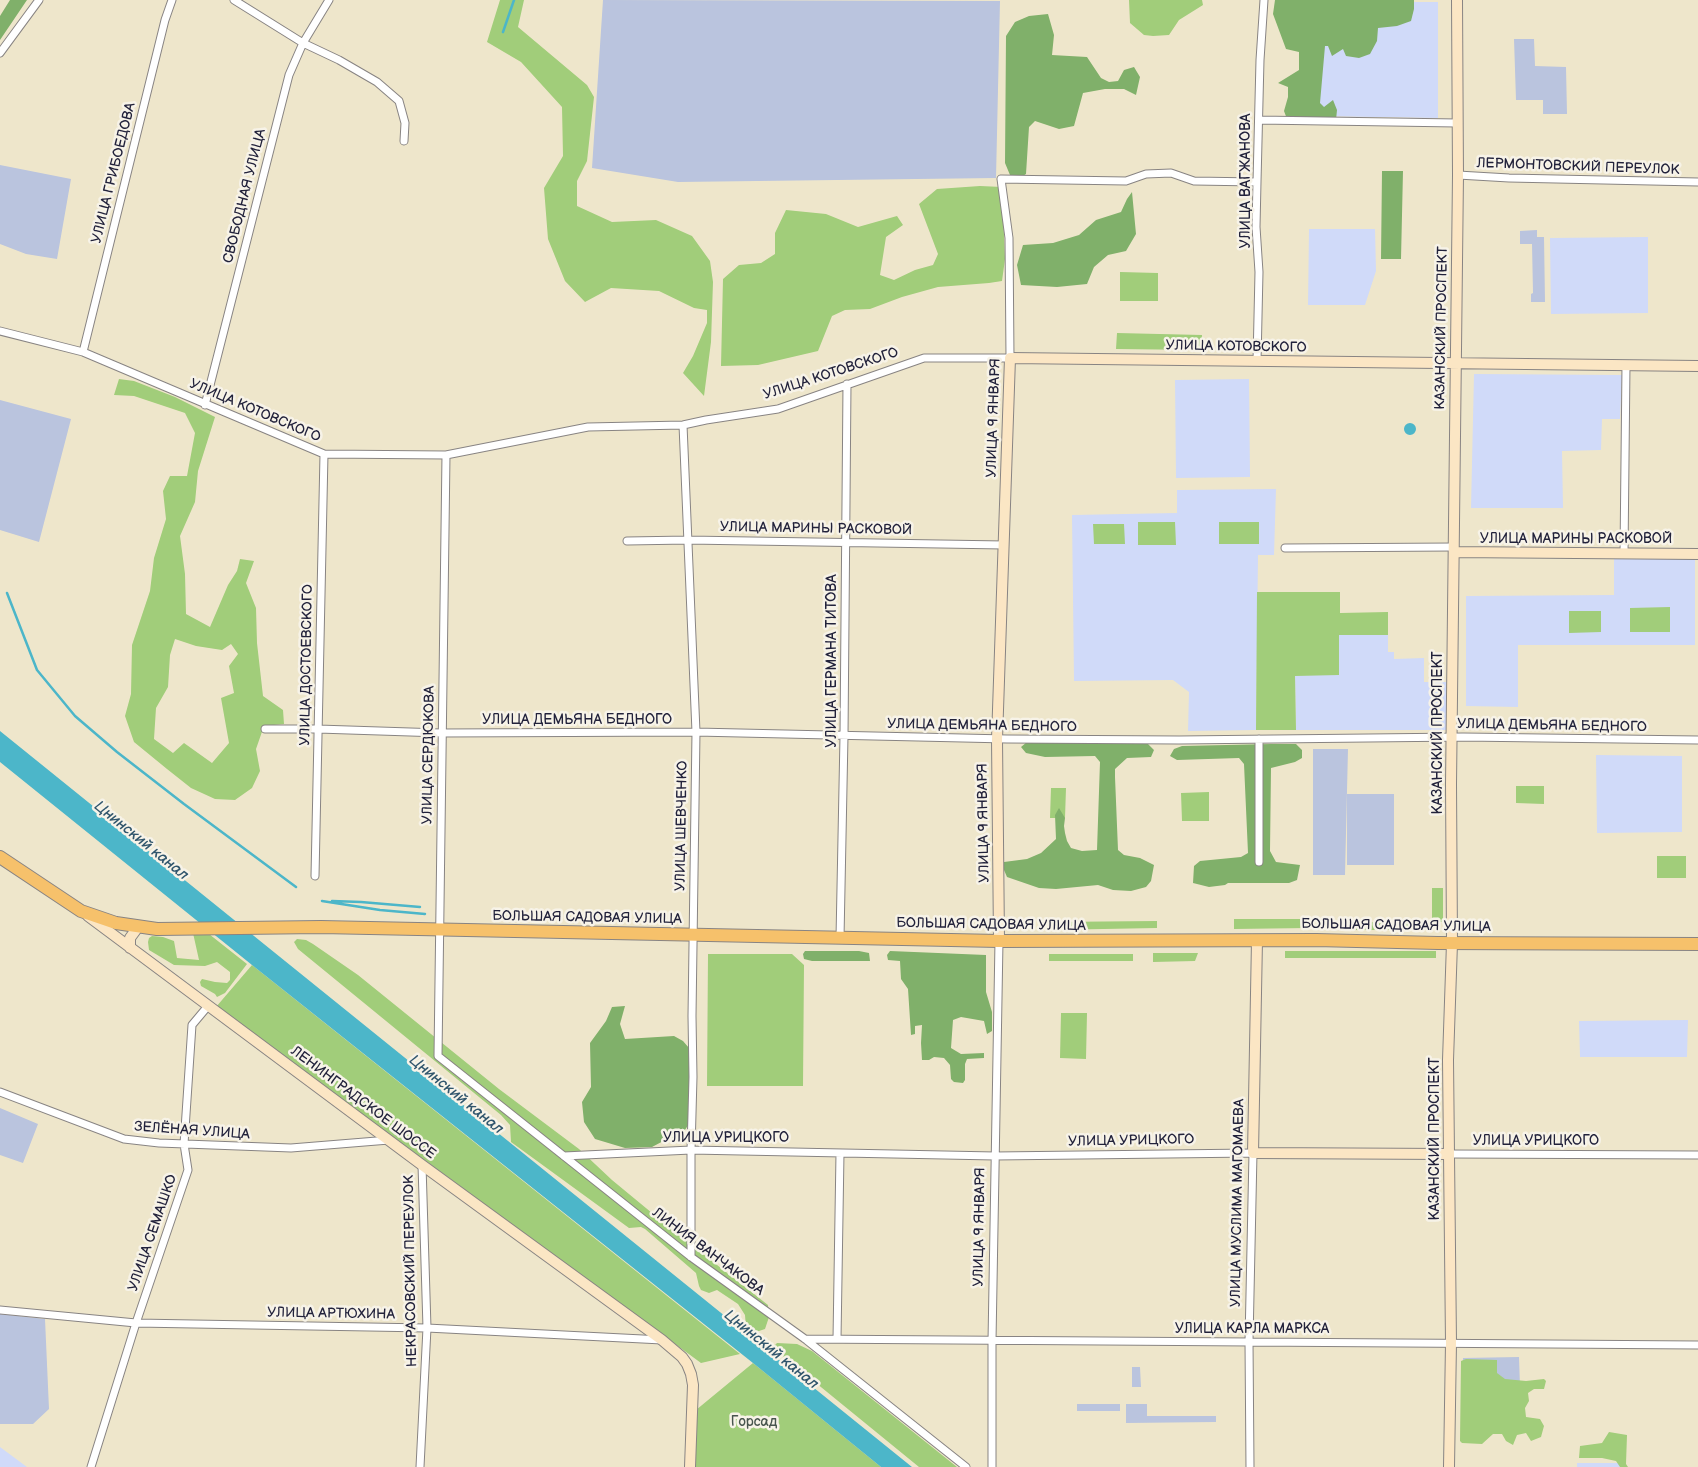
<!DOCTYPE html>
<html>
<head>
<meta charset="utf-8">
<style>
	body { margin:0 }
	canvas { display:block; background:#eee6cb }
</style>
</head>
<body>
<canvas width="1698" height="1467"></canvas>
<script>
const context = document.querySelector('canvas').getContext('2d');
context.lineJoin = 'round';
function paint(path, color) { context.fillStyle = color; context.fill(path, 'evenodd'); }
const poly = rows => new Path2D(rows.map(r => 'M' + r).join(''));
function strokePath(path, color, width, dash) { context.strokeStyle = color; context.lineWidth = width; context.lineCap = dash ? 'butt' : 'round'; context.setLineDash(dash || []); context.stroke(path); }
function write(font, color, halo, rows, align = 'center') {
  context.font = font + ' "Balsamiq Sans",sans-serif'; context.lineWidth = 5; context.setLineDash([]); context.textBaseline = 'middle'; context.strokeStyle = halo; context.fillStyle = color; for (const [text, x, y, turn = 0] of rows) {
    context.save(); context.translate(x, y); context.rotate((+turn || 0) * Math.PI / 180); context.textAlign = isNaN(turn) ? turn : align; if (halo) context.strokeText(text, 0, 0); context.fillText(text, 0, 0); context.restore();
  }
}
const built = poly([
	[1313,2,1438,2,1438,118,1311,116],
	[1309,229,1375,229,1376,271,1365,305,1308,305],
	[1648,237,1648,313,1551,314,1550,238],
	[1474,374,1622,375,1620,419,1602,419,1601,450,1562,451,1563,508,1471,508],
	[1249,379,1250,477,1176,478,1175,380],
	[1276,489,1274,555,1258,555,1256,730,1188,731,1189,692,1173,680,1074,681,1072,515,1177,513,1177,490],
	[1614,556,1695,556,1695,645,1518,645,1518,707,1466,706,1466,596,1614,595],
	[1339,635,1388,635,1388,652,1394,652,1394,659,1424,658,1424,682,1446,682,1446,730,1296,730,1295,675,1339,675],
	[1596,755,1682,756,1682,832,1597,833],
	[1688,1020,1687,1057,1580,1057,1579,1021],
	[0,1447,27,1467,0,1467],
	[1577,1463,1622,1463,1622,1467,1577,1467]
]);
const industrial = poly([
	[603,0,1000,1,996,178,678,182,592,168],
	[1514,39,1534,39,1535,66,1566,67,1567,114,1543,114,1543,100,1516,100],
	[0,165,71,179,57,259,26,254,0,244],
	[1537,230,1537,237,1544,237,1545,302,1531,302,1531,294,1533,293,1532,244,1520,244,1520,231],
	[0,400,71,419,39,542,0,530],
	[1313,749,1348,749,1345,875,1313,875],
	[1347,794,1394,794,1394,865,1347,865],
	[0,1108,38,1124,23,1163,0,1155],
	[0,1314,45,1319,49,1409,33,1424,0,1424],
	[1519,1357,1520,1387,1462,1434,1463,1358],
	[1132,1367,1140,1367,1141,1387,1132,1387],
	[1077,1404,1120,1404,1120,1411,1077,1411],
	[1126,1404,1147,1404,1147,1416,1216,1416,1216,1422,1126,1423]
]);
const green = poly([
	[500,0,524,0,518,27,587,85,594,97,587,161,577,181,577,206,612,222,656,220,692,236,710,261,713,282,711,342,704,396,683,373,693,356,707,323,707,310,694,308,659,291,611,288,585,302,565,281,548,239,544,188,563,156,562,107,521,62,487,42],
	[1129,0,1202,0,1203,5,1179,20,1169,35,1153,36,1144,35,1130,23],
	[980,186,1002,187,1005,259,1002,281,989,283,938,287,902,297,870,309,845,310,832,316,818,351,758,365,721,366,723,279,739,265,761,263,775,254,775,233,786,210,826,214,858,227,897,216,903,225,886,237,880,275,894,280,915,270,933,265,938,254,919,204,937,189],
	[1120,272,1158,273,1158,301,1120,301],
	[1117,333,1202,335,1201,350,1116,349],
	[119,379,134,381,175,397,215,417,198,471,195,502,180,536,185,574,186,614,210,627,228,585,237,571,240,559,254,561,246,583,256,608,257,643,263,696,283,710,284,724,264,726,256,749,260,771,252,788,235,800,215,799,191,788,167,769,134,742,125,716,131,694,132,645,150,591,154,558,166,519,163,491,170,476,187,476,195,433,185,413,134,396,114,395],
	[175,639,196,646,222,650,231,644,238,654,229,666,234,693,221,698,229,743,212,763,184,743,173,753,154,739,156,708,168,687,170,655],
	[1138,522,1175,522,1176,545,1138,545],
	[1219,522,1259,522,1259,544,1219,544],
	[1093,524,1124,524,1125,544,1094,544],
	[1257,592,1340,592,1340,613,1388,612,1388,635,1339,635,1339,675,1295,676,1296,730,1256,730],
	[1670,607,1670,632,1630,632,1630,608],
	[1569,611,1601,611,1601,632,1569,633],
	[1516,786,1544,786,1544,804,1516,803],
	[1051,788,1066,788,1065,818,1050,818],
	[1209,792,1209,821,1182,821,1181,793],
	[1657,856,1686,856,1686,878,1657,878],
	[1432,888,1443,888,1443,922,1432,922],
	[1309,919,1309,928,1234,929,1234,919],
	[1157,921,1157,928,1050,930,1050,922],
	[1348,922,1423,923,1423,930,1348,930],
	[193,933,209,934,247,964,225,993,217,997,215,994,201,986,200,982,202,979,215,982,227,983,230,980,230,972,217,962,205,966,174,965,149,950,148,942,149,938,152,936,163,937,174,941,177,958,199,960],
	[297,939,306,940,313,944,358,975,499,1089,579,1149,612,1180,675,1232,768,1305,769,1317,765,1329,756,1332,748,1332,746,1328,745,1315,738,1304,717,1290,709,1293,701,1290,699,1286,696,1273,645,1229,641,1227,629,1228,511,1142,510,1125,501,1115,298,949,294,942],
	[1285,951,1436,951,1436,958,1285,958],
	[1153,953,1198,953,1195,961,1153,962],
	[708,954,792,954,804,965,803,1086,707,1086],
	[1049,954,1133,954,1133,961,1049,961],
	[252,965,740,1354,701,1363,216,1007],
	[1061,1013,1087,1013,1086,1059,1060,1058],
	[777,1343,797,1344,812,1351,957,1467,919,1467,778,1352,774,1346],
	[1466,1359,1497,1360,1497,1373,1505,1379,1526,1381,1544,1379,1546,1381,1544,1389,1534,1389,1528,1393,1529,1401,1525,1408,1526,1417,1540,1419,1544,1426,1541,1437,1531,1441,1526,1433,1517,1435,1513,1445,1506,1441,1502,1434,1493,1434,1482,1444,1462,1443,1460,1441,1461,1361],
	[753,1363,881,1467,693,1467,696,1410],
	[1609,1432,1627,1435,1626,1464,1628,1467,1620,1467,1616,1461,1602,1458,1579,1458,1580,1446,1602,1443]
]);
const forest = poly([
	[10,0,27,0,0,40,0,16],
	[1275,0,1414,0,1414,9,1411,21,1397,26,1378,28,1377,41,1370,54,1359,58,1346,56,1343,49,1332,56,1328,46,1325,46,1320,103,1324,107,1333,100,1337,110,1336,120,1287,119,1284,111,1288,97,1288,87,1278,83,1299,70,1299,52,1286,49,1273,14],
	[1048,14,1054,35,1052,55,1087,57,1101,78,1109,82,1118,81,1124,70,1134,67,1140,77,1136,95,1124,89,1105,89,1083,93,1074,126,1059,129,1035,121,1029,127,1026,174,1020,178,1010,175,1005,163,1006,36,1015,22,1029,16],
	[1382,171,1403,171,1401,259,1381,259],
	[1132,192,1136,234,1126,251,1108,255,1094,267,1087,284,1057,287,1021,285,1017,265,1023,245,1053,243,1079,235,1096,220,1121,212,1127,199],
	[1027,742,1148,744,1154,750,1151,757,1127,758,1115,769,1115,777,1118,850,1124,855,1140,858,1154,865,1151,881,1146,887,1131,891,1113,890,1098,885,1056,889,1039,888,1007,877,1004,870,1004,862,1027,859,1041,853,1056,839,1055,815,1059,808,1065,818,1064,826,1065,833,1067,841,1071,848,1082,851,1097,850,1100,762,1095,756,1045,757,1026,753,1021,747],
	[1271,744,1296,744,1302,750,1302,758,1295,762,1271,768,1270,851,1276,862,1300,865,1297,880,1289,883,1228,883,1225,885,1209,887,1193,883,1194,866,1200,861,1241,857,1248,853,1244,764,1239,758,1177,760,1170,756,1174,749,1182,746],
	[805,951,859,951,869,953,870,961,812,961,804,959,803,954],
	[890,951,986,955,986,992,992,1012,992,1031,987,1034,984,1021,961,1017,953,1020,951,1048,961,1054,984,1053,984,1058,967,1059,965,1064,965,1080,963,1083,954,1082,951,1079,950,1065,944,1058,934,1057,929,1060,922,1060,921,1043,922,1025,915,1026,915,1034,911,1035,908,989,901,979,900,961,888,960,887,955],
	[625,1006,620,1024,625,1039,674,1036,683,1041,689,1048,689,1124,680,1137,669,1138,652,1147,625,1148,595,1139,584,1122,582,1102,591,1087,590,1043,606,1021,612,1007]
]);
const water = poly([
	'1404 429a6 6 0 1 1 12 0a6 6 0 1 1-12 0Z',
	[0,731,912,1467,881,1467,753,1363,252,965,0,762]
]);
const stream = poly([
	[503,32,514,0],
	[7,593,37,670,75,716,117,752,184,804,296,887],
	[322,901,380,910,425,914],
	[332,901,361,902,420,907]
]);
const street = poly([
	[234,0,303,43,339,60,377,82,399,101,405,123,404,141],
	[0,53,39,0],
	[1259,120,1457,123],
	[1458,175,1509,178,1698,182],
	[0,331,83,352,324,454,446,455,588,427,683,425,706,420,778,409,924,358,1010,358,1009,238,1001,179,1126,181,1146,174,1171,173,1194,181,1257,182],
	[83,352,165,20,172,0],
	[1257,361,1259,272,1256,227,1257,182,1260,60,1264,0],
	[205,405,289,75,303,43,329,0],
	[683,425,696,732,692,1016,693,1077,691,1150,691,1257],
	[446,455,438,1056,691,1257,805,1339,966,1467],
	[627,541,688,540,1004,545],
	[1285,548,1454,547],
	[1624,554,1626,365],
	[265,729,318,729,441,733,696,732,1007,739,1179,740,1463,737,1698,740],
	[1259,739,1259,862],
	[315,876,324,454],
	[840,938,844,736,847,384],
	[0,1092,124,1139,159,1143,291,1148,389,1140],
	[1449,1154,1698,1155],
	[564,1156,691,1150,995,1156,1253,1153,1249,1341,1250,1467],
	[0,1310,136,1323,427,1328,662,1340],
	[805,1339,1698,1345],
	[837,1339,840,1153],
	[91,1467,136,1323,188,1170,184,1144,192,1025,208,1006],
	[420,1467,427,1328,422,1165],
	[992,1467,992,1341,999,941]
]);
const secondary = poly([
	[1454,552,1698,554],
	[88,916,422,1165,662,1340,682,1357,687,1364,691,1374,693,1385,690,1467],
	[1257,940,1253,1153,1449,1154],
	[999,941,997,739,1010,358,1698,366],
	[130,948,130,938,138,927],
	[1449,1467,1451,1343,1448,1060,1452,943,1451,784,1458,175,1457,0]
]);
const highway = poly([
	[0,857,81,911,116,923,157,929,321,927,999,941,1316,940,1438,943,1698,944]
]);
const streetNames = [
	["ЛЕРМОНТОВСКИЙ ПЕРЕУЛОК",1578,167,2],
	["УЛИЦА ГРИБОЕДОВА",114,173,-76],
	["УЛИЦА ВАГЖАНОВА",1246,181,-90],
	["СВОБОДНАЯ УЛИЦА",245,196,-76],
	["КАЗАНСКИЙ ПРОСПЕКТ",1442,328,-89],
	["УЛИЦА КОТОВСКОГО",1236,347,1],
	["УЛИЦА КОТОВСКОГО",831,374,-18],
	["УЛИЦА КОТОВСКОГО",255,411,23],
	["УЛИЦА 9 ЯНВАРЯ",994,418,-88],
	["УЛИЦА МАРИНЫ РАСКОВОЙ",816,529,1],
	["УЛИЦА МАРИНЫ РАСКОВОЙ",1576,539],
	["УЛИЦА ГЕРМАНА ТИТОВА",832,661,-90],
	["УЛИЦА ДОСТОЕВСКОГО",307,665,-89],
	["УЛИЦА ДЕМЬЯНА БЕДНОГО",577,720],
	["УЛИЦА ДЕМЬЯНА БЕДНОГО",982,726,1],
	["УЛИЦА ДЕМЬЯНА БЕДНОГО",1552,726,1],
	["КАЗАНСКИЙ ПРОСПЕКТ",1438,733,-90],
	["УЛИЦА СЕРДЮКОВА",429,755,-89],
	["УЛИЦА 9 ЯНВАРЯ",984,823,-91],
	["УЛИЦА ШЕВЧЕНКО",682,826,-89],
	["БОЛЬШАЯ САДОВАЯ УЛИЦА",587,918,1],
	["БОЛЬШАЯ САДОВАЯ УЛИЦА",991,925,1],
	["БОЛЬШАЯ САДОВАЯ УЛИЦА",1396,926,1],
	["ЛЕНИНГРАДСКОЕ ШОССЕ",363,1103,37],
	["ЗЕЛЁНАЯ УЛИЦА",192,1131,4],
	["УЛИЦА УРИЦКОГО",726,1138],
	["КАЗАНСКИЙ ПРОСПЕКТ",1435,1139,-90],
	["УЛИЦА УРИЦКОГО",1131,1141,-1],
	["УЛИЦА УРИЦКОГО",1536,1141],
	["УЛИЦА МУСЛИМА МАГОМАЕВА",1238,1203,-89],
	["УЛИЦА 9 ЯНВАРЯ",980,1227,-89],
	["УЛИЦА СЕМАШКО",153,1233,-71],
	["ЛИНИЯ ВАНЧАКОВА",708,1252,37],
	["НЕКРАСОВСКИЙ ПЕРЕУЛОК",411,1271,-91],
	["УЛИЦА АРТЮХИНА",331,1314,1],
	["УЛИЦА КАРЛА МАРКСА",1252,1329]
];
const parkNames = [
	["Горсад",754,1422]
];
const waterNames = [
	["Цнинский канал",141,841,39],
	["Цнинский канал",456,1095,39],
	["Цнинский канал",771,1350,39]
];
paint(built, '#d0daf9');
paint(industrial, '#bac4de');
paint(green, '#a1cd7a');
paint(forest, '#80b06a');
paint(water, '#4cb6c9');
strokePath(stream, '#4cb6c9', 2.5);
strokePath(street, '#888483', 9);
strokePath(secondary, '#888483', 12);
strokePath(highway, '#888483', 14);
strokePath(street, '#fff', 7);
strokePath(secondary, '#fbe6c4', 10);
strokePath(highway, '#f6c16b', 12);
write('14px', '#22223b', '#f7f3e8', streetNames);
write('14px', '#48554e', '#f7f3e8', parkNames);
write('italic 15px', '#31566d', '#f7f3e8', waterNames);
</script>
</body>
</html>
